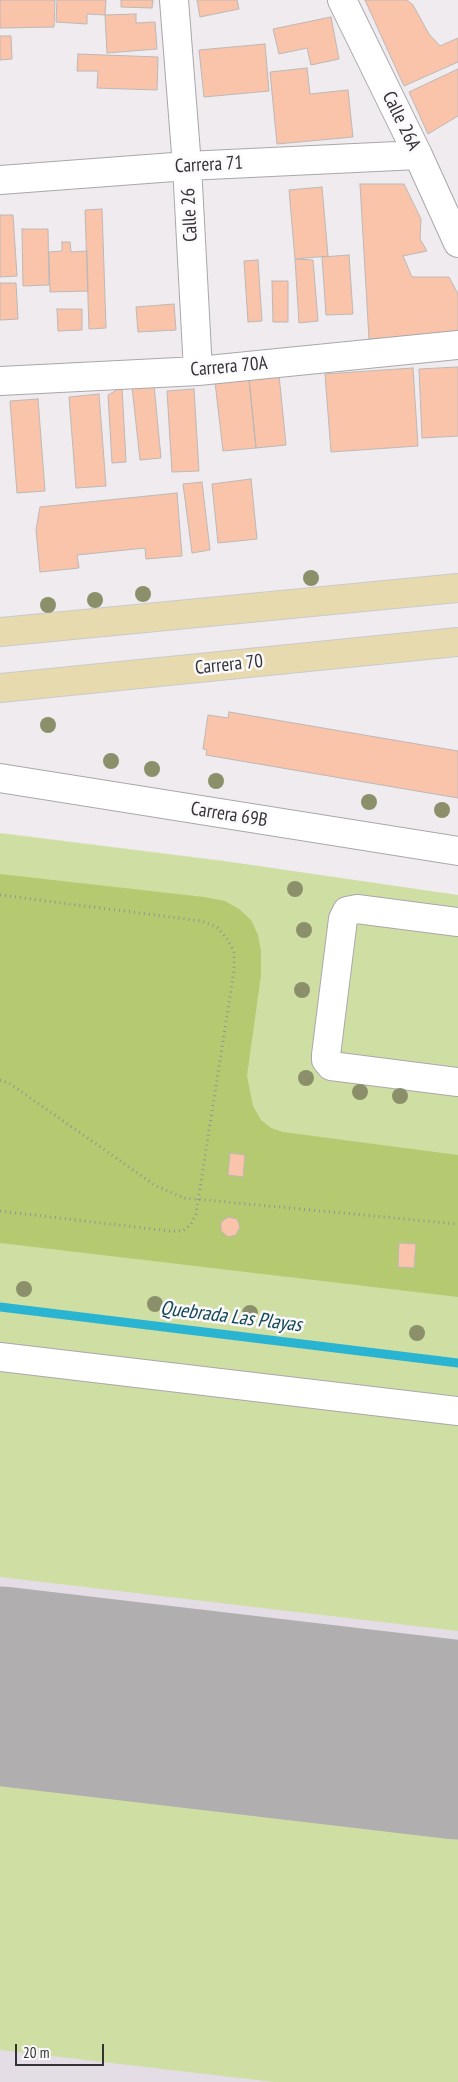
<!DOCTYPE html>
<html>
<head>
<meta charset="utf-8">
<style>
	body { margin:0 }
	#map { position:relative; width:458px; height:2082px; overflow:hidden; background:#efebee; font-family:"PT Sans Narrow",sans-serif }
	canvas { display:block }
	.scale { position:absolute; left:15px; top:2044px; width:89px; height:22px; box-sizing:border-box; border:2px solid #343334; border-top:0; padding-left:6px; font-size:15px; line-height:18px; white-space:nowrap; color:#343334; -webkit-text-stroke:4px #fcf9fc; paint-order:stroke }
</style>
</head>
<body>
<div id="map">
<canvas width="458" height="2082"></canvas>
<div class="scale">20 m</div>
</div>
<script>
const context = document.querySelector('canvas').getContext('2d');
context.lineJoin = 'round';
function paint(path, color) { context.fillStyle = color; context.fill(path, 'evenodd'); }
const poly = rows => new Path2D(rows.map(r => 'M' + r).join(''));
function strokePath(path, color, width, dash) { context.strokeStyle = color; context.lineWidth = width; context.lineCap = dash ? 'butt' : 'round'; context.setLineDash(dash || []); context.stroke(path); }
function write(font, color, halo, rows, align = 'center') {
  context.font = font + ' "PT Sans Narrow",sans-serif'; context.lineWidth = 5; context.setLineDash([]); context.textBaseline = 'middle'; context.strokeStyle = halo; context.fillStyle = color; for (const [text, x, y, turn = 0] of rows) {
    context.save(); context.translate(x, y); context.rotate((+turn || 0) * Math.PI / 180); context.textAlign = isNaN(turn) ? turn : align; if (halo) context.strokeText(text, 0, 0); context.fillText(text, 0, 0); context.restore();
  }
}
const built = poly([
	[0,1290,458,1340,458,2082,0,2082]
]);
const green = poly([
	[0,833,224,861,458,895,458,1631,0,1577],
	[0,1777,458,1829,458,2082,274,2082,0,2050]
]);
const forest = poly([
	[0,874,204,897,225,901,239,909,251,920,258,935,261,951,261,975,247,1076,253,1106,261,1120,271,1128,283,1132,458,1155,458,1297,0,1243]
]);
const stream = poly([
	[0,1307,458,1363]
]);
const runway = poly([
	[0,1686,458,1740]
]);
const building = poly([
	[0,0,55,0,54,27,0,28,0,0],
	[57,0,106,0,105,15,87,14,87,24,56,22,57,0],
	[121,0,153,0,152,8,121,7,121,0],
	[197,0,237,0,239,9,200,17,197,0],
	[365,0,407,0,413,5,429,34,440,46,458,38,458,62,404,86,365,0],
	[136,14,136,23,155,22,157,49,107,53,105,15,136,14],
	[331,17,339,59,311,65,307,48,279,54,273,29,331,17],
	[0,36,11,36,12,59,0,60,0,36],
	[265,44,269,91,204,97,199,50,265,44],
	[78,54,158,57,157,90,97,88,98,71,77,71,78,54],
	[307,68,310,94,348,90,353,137,277,144,270,72,307,68],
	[458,69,458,116,428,134,409,92,458,69],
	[360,184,404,184,421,219,420,239,427,251,403,256,412,277,449,277,458,294,458,333,369,339,360,184],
	[322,187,328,256,295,259,289,190,322,187],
	[102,209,106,328,89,329,85,210,102,209],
	[0,215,13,215,17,276,0,277,0,215],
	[22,229,48,229,49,285,23,286,22,229],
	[62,242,70,242,71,252,87,251,88,291,50,292,49,252,62,251,62,242],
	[349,255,353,314,326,315,322,257,349,255],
	[295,259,313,260,318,321,299,323,295,259],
	[258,260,262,321,248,322,244,261,258,260],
	[272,281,288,281,288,322,273,322,272,281],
	[0,283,16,283,18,319,0,320,0,283],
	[174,304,176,330,138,332,136,307,174,304],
	[57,309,82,309,82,330,58,331,57,309],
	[458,367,458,436,422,438,419,369,458,367],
	[413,368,418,446,331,452,325,374,413,368],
	[279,375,286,445,256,448,249,379,279,375],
	[249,379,256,448,223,451,215,382,249,379],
	[154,385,161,458,140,460,132,387,154,385],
	[122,387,126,462,112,463,108,395,122,387],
	[194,389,199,471,172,472,167,391,194,389],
	[99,394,106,486,76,488,69,397,99,394],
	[38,399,45,491,17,493,10,401,38,399],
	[251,479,257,539,218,543,212,484,251,479],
	[202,482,210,550,192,553,183,484,202,482],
	[177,493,182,556,146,559,145,548,77,555,79,568,40,572,36,530,40,507,177,493],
	[229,712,458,751,458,798,206,755,207,750,203,749,208,715,228,718,229,712],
	[230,1153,245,1155,243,1177,228,1175,230,1153],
	[228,1217,237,1219,240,1227,236,1235,228,1237,221,1231,221,1222,228,1217],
	[399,1243,416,1244,414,1268,398,1267,399,1243]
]);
const path = poly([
	[0,895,201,921,217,927,227,939,234,951,234,971,196,1214,191,1224,183,1231,170,1231,0,1211],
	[0,1080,9,1083,156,1186,184,1198,458,1224]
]);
const minor = poly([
	[174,0,187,166,198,371],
	[342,0,418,155,458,243],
	[0,180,187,166,418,155],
	[0,381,198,371,458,345],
	[0,778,458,851],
	[458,922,357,909,347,911,343,919,326,1055,326,1060,331,1066,458,1082],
	[0,1357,458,1411]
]);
const major = poly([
	[0,632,458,588],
	[0,688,458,642]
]);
const trees = [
	[311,578],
	[143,594],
	[95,600],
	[48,605],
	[48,725],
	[111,761],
	[152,769],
	[216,781],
	[369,802],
	[442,810],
	[295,889],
	[304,930],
	[302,990],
	[306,1078],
	[360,1092],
	[400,1096],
	[24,1289],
	[155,1304],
	[250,1313],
	[417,1333]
];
const streetNames = [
	["Calle 26A",401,121,64],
	["Carrera 71",209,165,-3],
	["Calle 26",190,215,-93],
	["Carrera 70A",229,367,-5],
	["Carrera 70",229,665,-6],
	["Carrera 69B",229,815,9]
];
const waterNames = [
	["Quebrada Las Playas",231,1317,7]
];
paint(built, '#e5dde5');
paint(green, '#cfdea3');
paint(forest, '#b5ca70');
strokePath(stream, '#29b4d2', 9);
strokePath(runway, '#b1aeb0', 199);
paint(building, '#fac4ab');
strokePath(building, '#bcb8b6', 1);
strokePath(minor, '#aaa7aa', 30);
strokePath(major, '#cacaca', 30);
strokePath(path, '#959395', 3, [1, 4]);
strokePath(minor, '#fff', 28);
strokePath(major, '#e8daaf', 28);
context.fillStyle = '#8b906b';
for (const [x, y] of trees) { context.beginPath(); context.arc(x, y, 8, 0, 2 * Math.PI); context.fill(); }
write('19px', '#343334', '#fcf9fc', streetNames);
write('italic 20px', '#0f4754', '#fcf9fc', waterNames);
</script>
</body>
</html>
